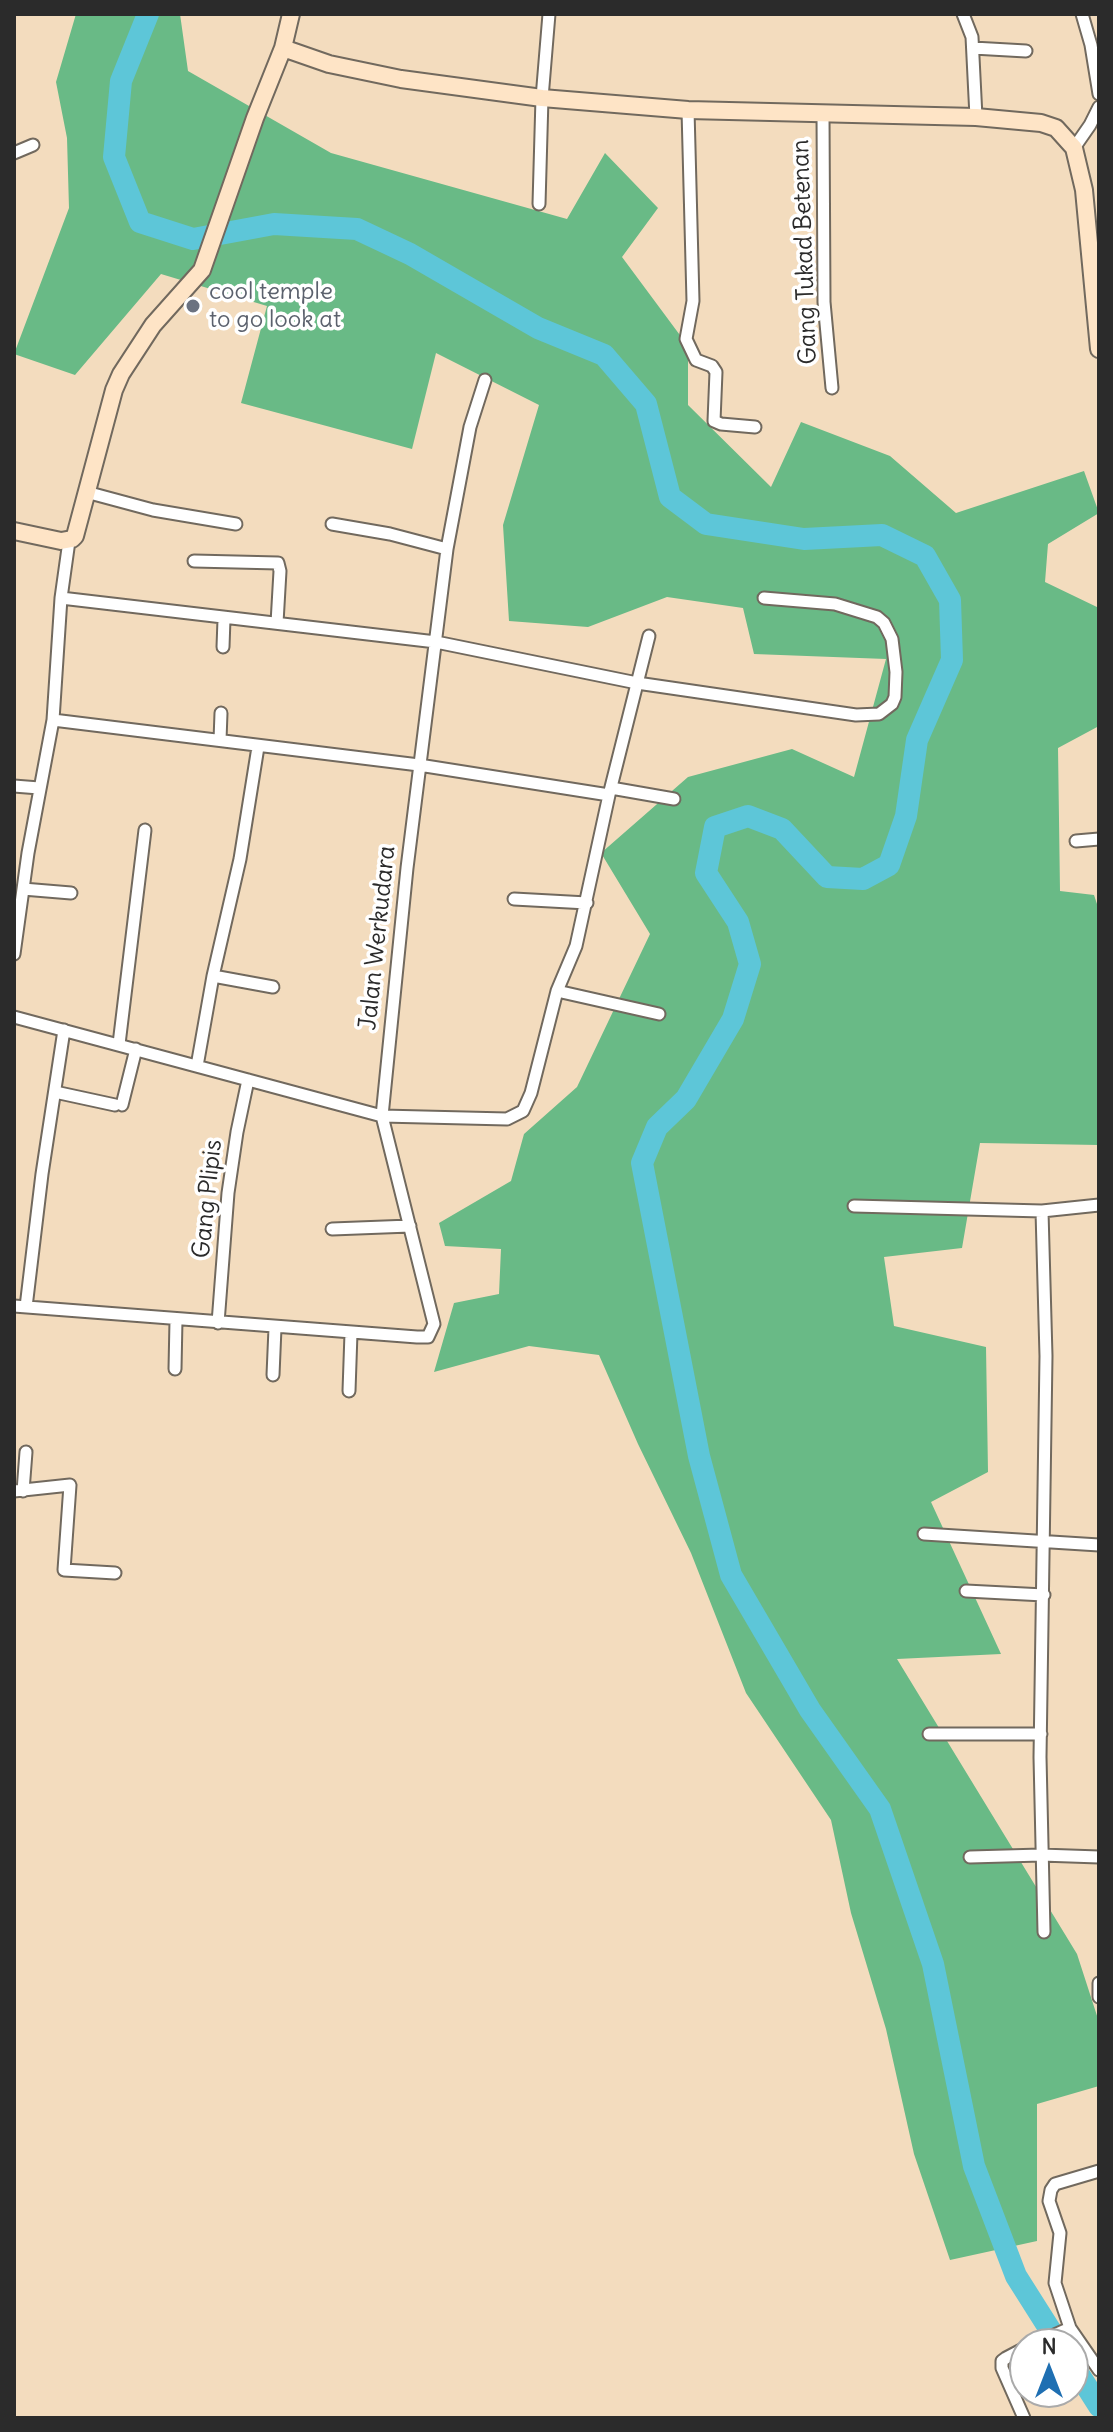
<!DOCTYPE html>
<html>
<head>
<meta charset="utf-8">
<style>
	body { margin:0 }
	#map { position:relative; width:1113px; height:2432px; overflow:hidden; background:#f3dcbe; font-family:Delius,sans-serif }
	canvas { display:block }
	.frame { position:absolute; inset:0; border:16px solid #2b2b2b; pointer-events:none }
	.north { position:absolute; left:1009px; top:2328px; width:80px; height:80px; box-sizing:border-box; background:#fff; border:2px solid #aaa; border-radius:50%; rotate:0deg; font-size:22px; font-weight:700; line-height:32px; text-align:center; color:#2b2b2b }
	.north::after { content:''; display:block; margin:auto; width:28px; height:36px; background:#1f6fb2; clip-path:polygon(50% 0,100% 100%,50% 72%,0 100%) }
</style>
</head>
<body>
<div id="map">
<canvas width="1113" height="2432"></canvas>
<div class="frame"></div>
<div class="north">N</div>
</div>
<script>
const context = document.querySelector('canvas').getContext('2d');
context.lineJoin = 'round';
function paint(path, color) { context.fillStyle = color; context.fill(path, 'evenodd'); }
const poly = rows => new Path2D(rows.map(r => 'M' + r).join(''));
function strokePath(path, color, width, dash) { context.strokeStyle = color; context.lineWidth = width; context.lineCap = dash ? 'butt' : 'round'; context.setLineDash(dash || []); context.stroke(path); }
function write(font, color, halo, rows, align = 'center') {
  context.font = font + ' Delius,sans-serif'; context.lineWidth = 7; context.setLineDash([]); context.textBaseline = 'middle'; context.strokeStyle = halo; context.fillStyle = color; for (const [text, x, y, turn = 0] of rows) {
    context.save(); context.translate(x, y); context.rotate((+turn || 0) * Math.PI / 180); context.textAlign = isNaN(turn) ? turn : align; if (halo) context.strokeText(text, 0, 0); context.fillText(text, 0, 0); context.restore();
  }
}
const forest = poly([
	[76,14,180,14,188,71,331,153,567,219,605,153,658,208,622,257,688,346,688,405,771,487,801,422,890,456,956,513,1084,471,1099,513,1048,544,1045,582,1099,608,1099,726,1058,748,1060,891,1094,895,1099,910,1099,1145,980,1143,962,1248,884,1257,894,1326,986,1347,988,1472,931,1502,1001,1654,897,1659,1077,1954,1099,2022,1099,2086,1037,2104,1037,2241,950,2260,914,2154,886,2029,851,1913,831,1820,746,1693,691,1553,638,1444,599,1355,529,1346,434,1372,454,1303,499,1294,501,1249,445,1246,439,1223,511,1181,524,1134,577,1087,650,934,601,853,688,777,792,749,854,777,886,659,754,654,743,608,667,597,588,627,509,621,503,525,539,405,436,353,412,449,241,403,267,306,161,274,75,375,14,354,69,208,67,138,56,82]
]);
const river = poly([
	[148,14,121,81,114,157,140,222,193,239,274,224,357,229,410,254,538,328,604,355,646,404,670,497,706,524,804,539,882,535,925,556,950,600,952,660,917,740,906,816,889,865,863,879,827,877,782,829,748,816,715,827,706,873,738,922,750,964,733,1019,686,1099,657,1127,642,1163,699,1456,731,1575,810,1710,880,1809,933,1964,974,2166,1016,2276,1059,2344],
	[1073,2365,1099,2406]
]);
const street = poly([
	[963,14,972,37,976,117],
	[1082,14,1091,45,1099,94],
	[973,48,1026,51],
	[688,110,693,301,686,339,696,360,712,366,716,372,714,421,721,424,755,427],
	[823,114,824,302,832,388],
	[1074,148,1090,125,1099,107],
	[14,153,33,145],
	[539,204,542,98,549,14],
	[485,380,470,427,447,549,407,868,382,1116,507,1119,523,1111,531,1093,557,991,576,946,609,795],
	[86,492,153,510,236,524],
	[332,524,390,534,447,549],
	[194,561,278,563,280,571,277,623],
	[61,598,436,642,637,683,856,715,879,714,892,704,895,697,896,672,892,639,884,623,877,617,835,604,764,598],
	[223,647,224,619],
	[53,720,419,765,609,795,649,636],
	[220,740,221,713],
	[14,786,39,788],
	[611,788,674,799],
	[1076,841,1099,839],
	[23,889,71,893],
	[514,899,587,903],
	[14,954,28,853,53,720,61,598,69,541],
	[213,976,273,987],
	[557,991,659,1014],
	[14,1017,382,1116,434,1324,428,1337,417,1337,14,1306],
	[119,1044,145,830],
	[197,1066,213,976,240,859,258,747],
	[55,1092,115,1105],
	[122,1105,136,1049],
	[854,1206,1042,1211,1099,1205],
	[1042,1211,1046,1356,1040,1757,1044,1932],
	[332,1229,410,1226],
	[26,1307,42,1174,64,1030],
	[218,1323,228,1193,237,1132,248,1080],
	[175,1369,176,1320],
	[273,1375,275,1328],
	[349,1391,351,1333],
	[14,1491,70,1485,64,1570,115,1573],
	[23,1491,26,1452],
	[924,1534,1099,1545],
	[966,1591,1044,1595],
	[929,1734,1041,1734],
	[970,1857,1041,1855,1099,1857],
	[1099,1983,1099,1997],
	[1099,2171,1055,2184,1051,2190,1049,2201,1060,2233,1055,2283,1070,2328,1099,2370],
	[1034,2344,1070,2328],
	[1024,2418,1002,2368,1002,2361,1006,2358,1025,2348]
]);
const secondary = poly([
	[283,48,329,64,401,79,542,98,688,110,976,117,1041,123,1056,128,1074,148,1084,190,1099,349],
	[14,531,61,541,72,539,75,536,114,390,121,374,153,325,202,270,255,118,283,48,291,14]
]);
const markers = [
	[193,306,8,"#6b7280"]
];
const streetNames = [
	["Gang Tukad Betenan",805,252,-92],
	["Jalan Werkudara",378,938,-84],
	["Gang Plipis",208,1199,-84]
];
const worshipNames = [
	["cool temple",209,292],
	["to go look at",209,320]
];
paint(forest, '#69ba86');
strokePath(river, '#5dc6d8', 22);
strokePath(street, '#71695e', 15);
strokePath(secondary, '#71695e', 20);
strokePath(street, '#fff', 11);
strokePath(secondary, '#fee4c6', 16);
for (const [x, y, r, color] of markers) { const dot = new Path2D(); dot.arc(x, y, r, 0, 2 * Math.PI); context.fillStyle = color; context.fill(dot); strokePath(dot, '#fff', 3); }
write('24px', '#2b2b2b', '#fff', streetNames);
write('24px', '#5b616d', '#fff', worshipNames, 'left');
</script>
</body>
</html>
